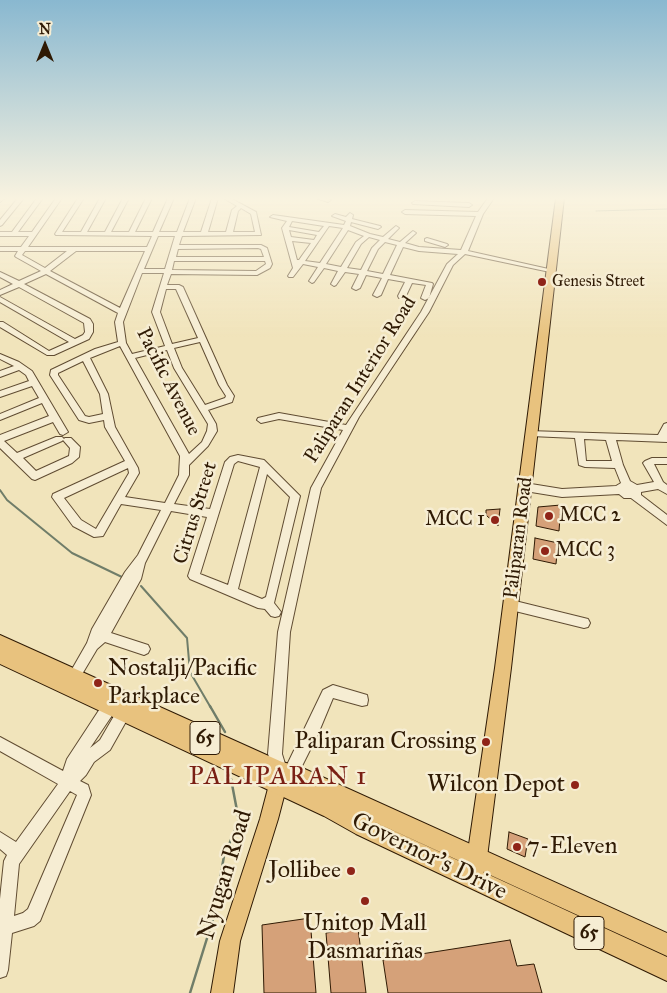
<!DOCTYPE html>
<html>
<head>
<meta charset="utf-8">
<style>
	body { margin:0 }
	#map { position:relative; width:667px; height:993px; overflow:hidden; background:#f1e4bb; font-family:"IM FELL Great Primer",serif }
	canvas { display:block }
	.north { position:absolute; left:20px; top:20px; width:50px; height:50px; -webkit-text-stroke:4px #f6edd3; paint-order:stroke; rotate:0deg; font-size:14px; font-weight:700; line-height:20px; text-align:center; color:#2f1a04 }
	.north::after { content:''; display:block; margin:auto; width:18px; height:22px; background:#2f1a04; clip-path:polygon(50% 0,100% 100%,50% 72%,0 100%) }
</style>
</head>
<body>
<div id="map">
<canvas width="667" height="993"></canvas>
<div class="north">N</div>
</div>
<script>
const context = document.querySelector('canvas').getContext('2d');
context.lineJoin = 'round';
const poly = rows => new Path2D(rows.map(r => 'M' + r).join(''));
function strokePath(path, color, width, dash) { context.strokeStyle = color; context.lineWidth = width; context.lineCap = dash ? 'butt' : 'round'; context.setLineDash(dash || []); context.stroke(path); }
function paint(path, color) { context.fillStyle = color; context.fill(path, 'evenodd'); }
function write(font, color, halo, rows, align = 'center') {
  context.font = font + ' "IM FELL Great Primer",serif'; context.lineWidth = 5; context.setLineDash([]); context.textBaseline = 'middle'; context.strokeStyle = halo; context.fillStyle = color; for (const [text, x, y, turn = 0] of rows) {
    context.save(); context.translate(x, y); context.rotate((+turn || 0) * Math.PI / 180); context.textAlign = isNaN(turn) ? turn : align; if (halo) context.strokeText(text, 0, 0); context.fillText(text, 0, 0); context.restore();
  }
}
const streamFar2 = poly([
	[596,211,667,209]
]);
const streamFar1 = poly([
	[0,490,7,500,72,553,124,578],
	[141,586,187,638,190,672,211,708]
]);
const stream = poly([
	[210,706,225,732],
	[190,993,213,919,224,856,239,821,231,779]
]);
const building = poly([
	[561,505,559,531,536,526,538,507,561,505],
	[500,509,498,526,486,515,486,510,500,509],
	[535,538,558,543,556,564,533,559,535,538],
	[509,832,528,839,525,857,507,849,509,832],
	[310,918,316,993,264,993,262,925,310,918],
	[358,928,366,993,331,993,326,933,358,928],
	[510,940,517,966,534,964,542,993,388,993,383,960,510,940]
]);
const minor = poly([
	[0,198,5,198,0,202,0,198],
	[18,198,24,198,2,225,0,226,0,220,18,198],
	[37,198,43,198,18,232,32,232,56,198,62,198,28,247,147,247,152,236,56,235,55,234,78,198,84,198,62,232,81,232,100,198,106,198,87,232,105,232,123,198,129,198,111,232,129,232,146,198,152,198,135,232,153,232,168,198,174,198,159,232,177,232,190,198,196,198,183,232,201,232,212,198,218,198,208,232,226,232,232,210,237,206,223,198,230,198,256,212,261,235,182,236,179,245,261,245,267,248,272,264,270,268,257,275,171,274,167,285,179,285,183,287,227,385,234,396,232,402,208,410,216,424,217,431,208,446,189,465,189,475,174,504,210,509,225,462,230,457,238,455,264,460,300,496,274,603,281,612,279,616,275,617,271,616,265,609,258,608,190,579,188,576,207,517,171,511,145,563,141,579,111,633,148,645,150,649,148,653,144,655,105,642,97,649,75,686,71,688,67,686,65,682,67,678,87,643,92,629,125,572,138,555,161,510,121,504,103,536,94,537,73,526,52,497,53,494,125,461,105,427,104,420,89,423,79,420,50,375,51,370,95,349,118,342,115,322,118,313,46,274,24,284,90,319,93,324,93,332,89,339,54,355,47,355,0,327,0,322,3,322,49,351,69,342,0,302,0,297,75,339,83,335,85,332,84,323,19,287,0,295,0,290,13,284,0,277,0,272,19,281,41,271,16,257,15,256,18,251,0,251,0,247,21,247,29,236,0,236,0,232,12,232,37,198],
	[241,208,251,214,255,232,233,232,238,211,241,208],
	[158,236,175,236,165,269,144,269,158,236],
	[258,248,261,249,264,257,176,257,178,249,258,248],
	[25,251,67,251,45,268,22,255,25,251],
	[76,251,145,251,120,308,50,271,76,251],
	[174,261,265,261,266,264,256,271,172,270,174,261],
	[142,273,164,273,152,312,165,346,132,354,126,343,123,322,142,273],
	[166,289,176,289,198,338,172,344,160,312,166,289],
	[200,342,219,385,226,396,225,398,205,405,182,368,174,348,200,342],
	[120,346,180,456,179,475,165,503,125,497,139,473,138,468,115,427,108,394,90,358,120,346],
	[167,350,174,368,208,424,207,431,202,442,189,454,135,358,167,350],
	[83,361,100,394,103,414,89,417,85,416,58,375,58,373,83,361],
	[238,461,260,467,228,585,200,574,234,464,238,461],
	[128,468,129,473,96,529,81,520,64,498,128,468],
	[267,474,290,497,266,597,262,599,238,589,267,474],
	[316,198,325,198,331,200,328,202,316,198],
	[488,198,494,198,483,214,468,251,553,270,550,272,465,254,453,265,429,312,359,417,321,488,290,632,282,754,286,767,323,690,333,685,367,695,368,700,367,705,362,706,333,698,318,734,296,778,291,780,286,777,281,779,276,777,268,754,278,632,311,488,343,430,279,419,261,423,257,420,258,418,279,413,346,425,421,312,447,264,458,254,419,251,403,247,390,275,432,283,433,284,429,298,425,300,421,298,426,285,412,283,405,298,399,298,398,296,405,282,388,279,381,295,377,297,373,295,382,278,366,275,360,288,356,290,352,288,359,274,345,272,336,285,334,286,331,284,338,271,324,268,314,282,312,283,309,281,318,267,303,264,293,277,289,277,288,276,293,268,282,228,287,221,270,217,273,215,344,225,346,221,332,216,335,214,346,217,350,213,353,215,352,219,380,226,381,227,378,229,351,222,350,226,370,234,383,237,396,226,399,228,388,239,400,242,413,231,416,233,405,243,419,247,461,250,476,216,405,214,402,212,405,210,478,212,488,198],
	[292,221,324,226,319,232,289,227,292,221],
	[329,226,343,228,320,263,305,261,329,226],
	[289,230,317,235,314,240,291,237,289,230],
	[348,230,364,236,356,242,341,267,326,264,348,230],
	[369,237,380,240,372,248,361,270,347,268,361,244,369,237],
	[292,241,311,243,299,260,297,260,292,241],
	[385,242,397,245,383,274,367,271,378,249,385,242],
	[415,201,469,203,472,205,469,207,413,204,412,203,415,201],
	[427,238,447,244,448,245,445,247,425,241,425,239,427,238],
	[0,354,19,362,32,371,68,432,63,435,60,434,53,422,4,441,17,453,56,437,62,437,64,439,62,441,23,458,36,471,69,456,70,448,63,440,65,438,71,438,80,447,79,457,72,463,35,480,32,479,0,448,0,435,49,416,42,403,0,420,0,414,39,398,32,386,0,397,0,391,29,381,26,375,19,370,0,377,0,371,14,366,0,359,0,354],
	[667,423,667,442,616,440,623,465,630,481,637,485,654,482,643,463,645,461,652,458,667,458,667,464,654,464,663,482,667,485,667,494,658,489,641,492,641,495,667,515,667,525,631,498,624,498,619,494,562,497,525,491,520,487,525,483,562,489,616,486,621,483,615,468,585,467,579,465,575,438,531,436,528,435,526,433,528,431,658,435,664,424,667,423],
	[584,439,606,440,612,461,586,461,584,439],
	[511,600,584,618,588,619,590,623,588,627,584,628,511,610,507,609,505,605,507,601,511,600],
	[112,697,117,698,118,703,117,708,90,748,100,740,121,704,126,702,131,704,133,709,110,750,94,762,86,775,80,781,88,785,91,795,40,921,34,926,12,933,8,970,6,976,0,978,0,899,4,861,7,855,0,849,0,832,16,842,58,784,0,751,0,737,63,771,67,759,107,698,112,697],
	[70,791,77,795,28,909,23,913,14,916,19,864,70,791]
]);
const major = poly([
	[556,198,564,198,511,668,486,865,483,872,476,875,469,872,466,865,495,668,556,198],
	[280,768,286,771,289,777,278,819,240,941,233,993,211,993,220,941,260,819,271,777,274,771,280,768]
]);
const highway = poly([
	[0,635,282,762,298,766,667,933,667,956,366,818,667,957,667,981,356,834,324,816,0,664,0,635]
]);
const markers = [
	[542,282,5,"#8f2418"],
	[549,516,5,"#8f2418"],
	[495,520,5,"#8f2418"],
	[545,551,5,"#8f2418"],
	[98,683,5,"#8f2418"],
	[486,742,5,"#8f2418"],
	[575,785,5,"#8f2418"],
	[517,847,5,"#8f2418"],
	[351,871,5,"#8f2418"],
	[365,901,5,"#8f2418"]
];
const farPoinames = [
	["Genesis Street",552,282]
];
const shields = [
	[205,738,30],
	[589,933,30]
];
const shieldNames = [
	["65",205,738],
	["65",589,933]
];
const streetNames = [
	["Paliparan Interior Road",361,380,-58],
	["Pacific Avenue",168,382,63],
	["Citrus Street",196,513,-73],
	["Paliparan Road",519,538,-83]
];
const poiNames = [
	["MCC 2",559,516],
	["MCC 1",485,520,"right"],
	["MCC 3",555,551]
];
const nearPoinames = [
	["Nostalji/Pacific",108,669,"left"],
	["Parkplace",108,697,"left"],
	["Paliparan Crossing",476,742],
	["Wilcon Depot",565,785],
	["7-Eleven",527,847,"left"],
	["Jollibee",341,871],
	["Unitop Mall",365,924,"center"],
	["Dasmariñas",365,952,"center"]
];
const nearStreetnames = [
	["Governor's Drive",429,857,26],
	["Nyugan Road",226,875,-73]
];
const nearQuarternames = [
	["PALIPARAN 1",278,778]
];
strokePath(streamFar2, '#707d69', 1);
strokePath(streamFar1, '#707d69', 2);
strokePath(stream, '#707d69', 2.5);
paint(building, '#d5a179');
strokePath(building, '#2f1a04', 1);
strokePath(minor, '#604c32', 2);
strokePath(major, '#2f1a04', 2);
strokePath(highway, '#2f1a04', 2);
paint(minor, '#f6edd3');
paint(major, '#e8c27e');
paint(highway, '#e8c27e');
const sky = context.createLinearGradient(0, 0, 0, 337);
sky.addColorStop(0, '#89b8d0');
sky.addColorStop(0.59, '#f9f3e0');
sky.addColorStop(1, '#f9f3e000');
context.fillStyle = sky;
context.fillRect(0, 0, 667, 337);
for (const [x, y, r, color] of markers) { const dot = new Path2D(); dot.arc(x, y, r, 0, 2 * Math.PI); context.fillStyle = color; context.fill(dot); strokePath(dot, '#f6edd3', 2); }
write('16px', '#2f1a04', '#f6edd3', farPoinames, 'left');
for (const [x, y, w] of shields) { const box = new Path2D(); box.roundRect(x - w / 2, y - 16.5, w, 33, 4); context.fillStyle = '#f6edd3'; context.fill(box); strokePath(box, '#2f1a04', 1); }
write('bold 19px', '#2f1a04', null, shieldNames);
write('20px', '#2f1a04', '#f6edd3', streetNames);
write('20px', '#2f1a04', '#f6edd3', poiNames, 'left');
write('24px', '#2f1a04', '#f6edd3', nearPoinames, 'right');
write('24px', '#2f1a04', '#f6edd3', nearStreetnames);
context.letterSpacing = '1px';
write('26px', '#7a1f14', '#f6edd3', nearQuarternames);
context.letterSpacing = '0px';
</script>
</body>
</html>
